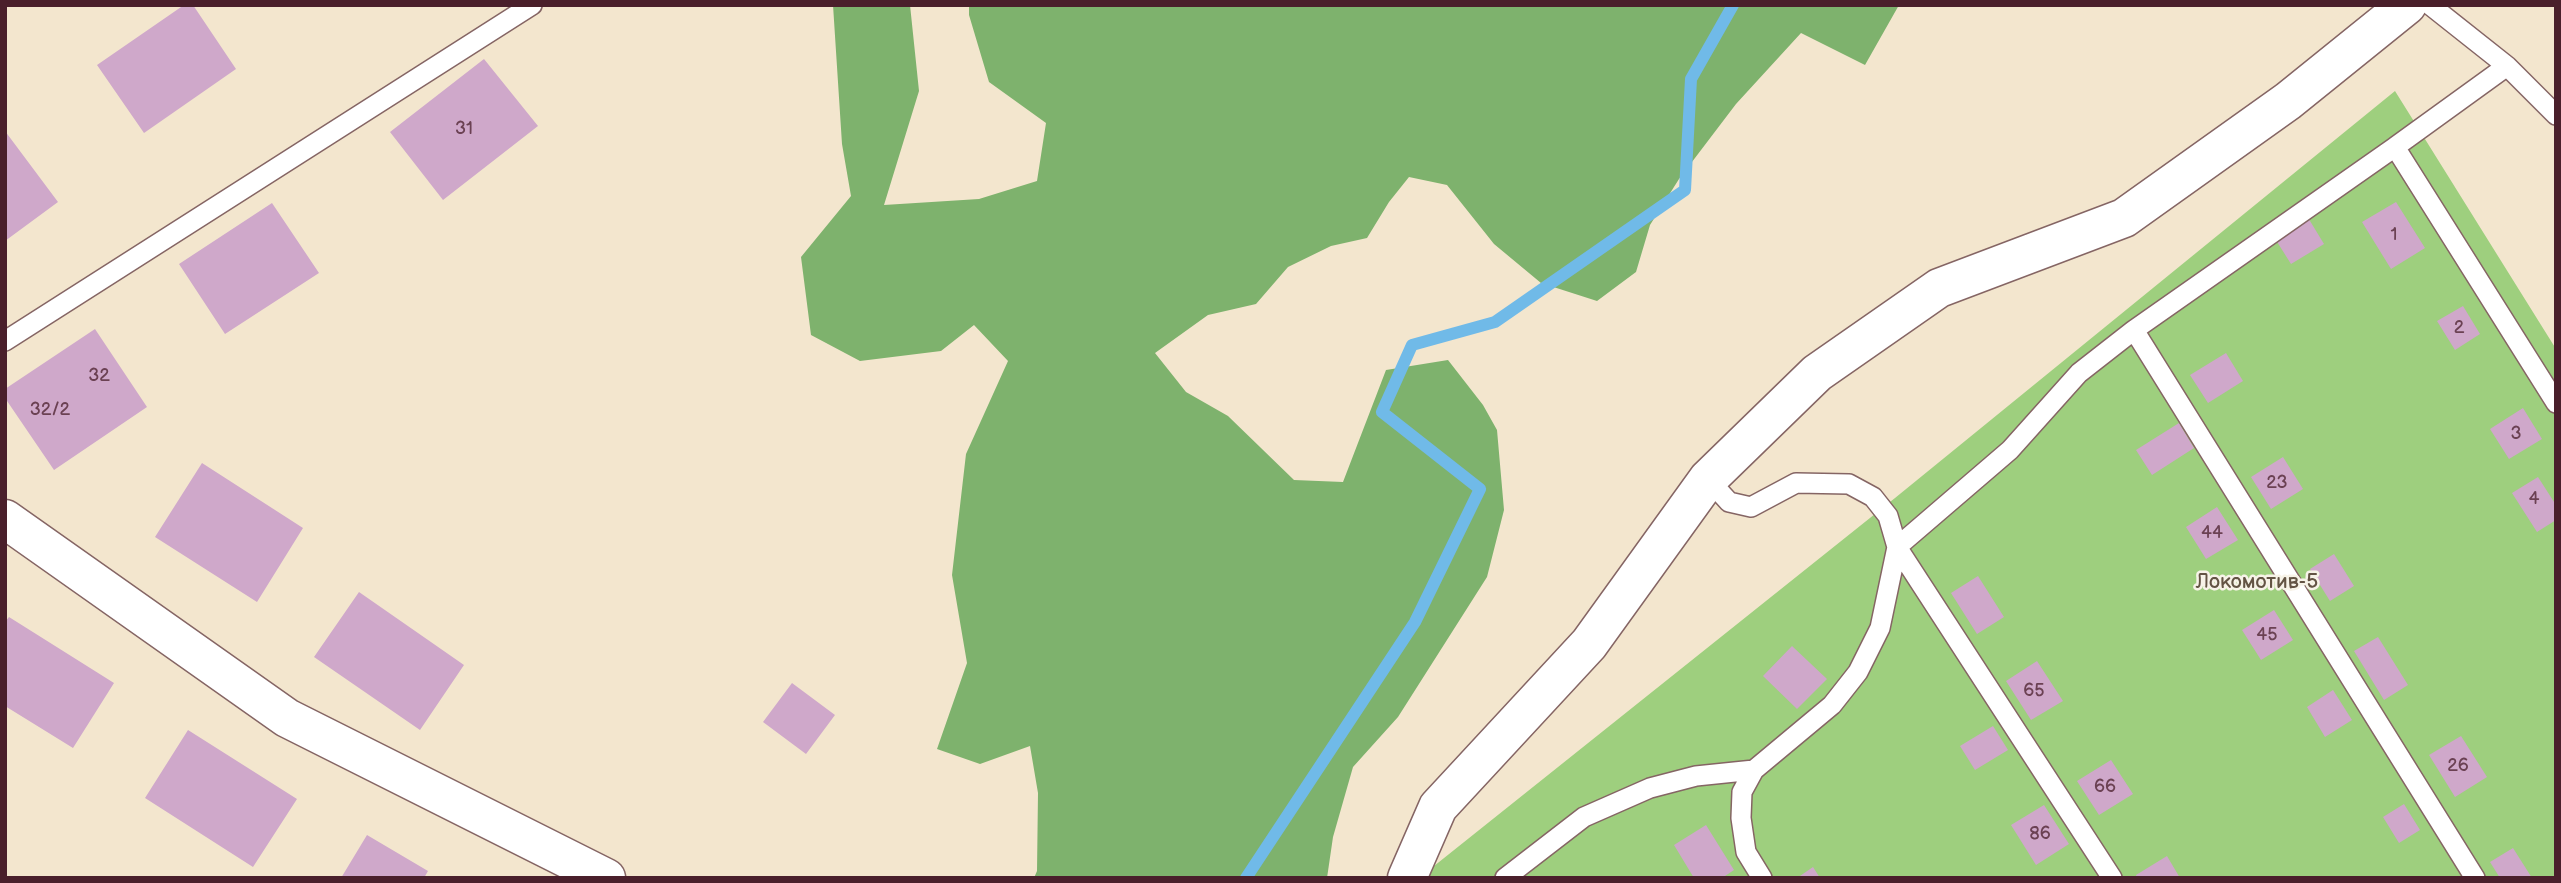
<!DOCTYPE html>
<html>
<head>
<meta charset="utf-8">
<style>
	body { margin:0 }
	#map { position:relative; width:2561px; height:883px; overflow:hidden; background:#f3e6ce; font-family:"Balsamiq Sans",sans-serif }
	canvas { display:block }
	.frame { position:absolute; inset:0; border:7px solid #4a1f2b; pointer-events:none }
</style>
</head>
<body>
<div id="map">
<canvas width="2561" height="883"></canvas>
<div class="frame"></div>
</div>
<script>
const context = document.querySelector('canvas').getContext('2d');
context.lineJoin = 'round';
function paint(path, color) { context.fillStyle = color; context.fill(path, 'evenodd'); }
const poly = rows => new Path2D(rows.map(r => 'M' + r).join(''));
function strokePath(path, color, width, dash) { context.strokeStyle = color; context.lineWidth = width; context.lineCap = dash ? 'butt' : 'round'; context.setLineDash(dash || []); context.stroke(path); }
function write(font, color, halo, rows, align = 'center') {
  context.font = font + ' "Balsamiq Sans",sans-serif'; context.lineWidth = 5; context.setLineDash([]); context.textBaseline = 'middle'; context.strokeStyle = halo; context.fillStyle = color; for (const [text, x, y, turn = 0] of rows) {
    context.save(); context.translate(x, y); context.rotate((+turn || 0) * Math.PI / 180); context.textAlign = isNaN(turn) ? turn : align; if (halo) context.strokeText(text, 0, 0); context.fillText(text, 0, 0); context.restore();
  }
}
const green = poly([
	[2395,91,2556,349,2556,878,1419,878,1895,498]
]);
const forest = poly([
	[833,5,910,5,919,91,884,205,979,199,1037,181,1046,123,989,82,969,15,969,5,1899,5,1865,65,1801,33,1736,104,1679,179,1650,225,1636,272,1597,301,1541,283,1494,244,1447,185,1409,177,1389,202,1367,238,1331,246,1288,267,1256,304,1208,315,1155,353,1186,392,1228,416,1294,480,1343,482,1386,370,1448,360,1483,405,1497,430,1504,510,1487,577,1398,717,1353,767,1333,837,1327,878,1034,878,1037,871,1038,793,1030,746,980,764,937,749,967,663,952,575,966,454,1008,361,974,325,941,351,860,361,811,335,801,257,851,196,842,144]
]);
const stream = poly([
	[1246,878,1415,622,1480,489,1382,412,1412,345,1495,322,1685,190,1691,79,1733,5]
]);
const building = poly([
	[184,5,193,5,236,69,144,133,97,65],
	[484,59,538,126,443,200,390,132],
	[5,131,58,202,5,241],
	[2396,202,2425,248,2391,269,2362,222],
	[272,203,319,273,225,334,179,264],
	[2307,216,2324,244,2291,264,2274,237],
	[2463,306,2480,334,2455,350,2437,321],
	[95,329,147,407,54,470,5,398,5,389],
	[2226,353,2243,381,2208,403,2190,375],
	[2523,408,2542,439,2509,459,2490,429],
	[2179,423,2194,448,2152,475,2136,450],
	[2283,457,2303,489,2271,509,2251,477],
	[202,463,303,528,257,602,155,537],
	[2538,477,2556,505,2556,520,2537,532,2512,493],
	[2217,507,2238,540,2206,559,2186,527],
	[2334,554,2354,586,2330,601,2310,569],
	[1978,576,2004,617,1977,634,1951,593],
	[359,592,464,665,420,730,314,657],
	[2274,610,2293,640,2261,660,2242,630],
	[9,617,114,683,73,748,5,706,5,622],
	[2378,637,2408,685,2384,700,2354,651],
	[1792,646,1827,679,1797,709,1763,676],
	[2037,661,2063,701,2031,720,2006,681],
	[792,683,835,715,806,754,763,722],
	[2333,690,2352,720,2325,737,2307,707],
	[1993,726,2008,750,1975,770,1960,746],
	[188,730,297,799,253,867,145,798],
	[2461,736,2487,777,2455,797,2429,755],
	[2111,760,2133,794,2099,815,2077,781],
	[2404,804,2420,830,2399,843,2383,817],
	[2044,805,2069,844,2036,865,2011,825],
	[1706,825,1734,870,1722,878,1694,878,1674,845],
	[367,835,428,871,424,878,341,878],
	[2513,848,2532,878,2500,878,2490,862],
	[2167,856,2180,878,2137,878,2136,875],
	[1813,867,1820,878,1797,878]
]);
const lane = poly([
	[2430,5,2507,66,2556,115],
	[2507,66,2395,147,2556,403],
	[2134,330,2395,147],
	[5,341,532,5],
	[1708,479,1729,502,1751,507,1796,483,1849,484,1873,497,1888,516,1897,547,2010,450,2079,373,2134,330,2475,878],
	[1505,878,1584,817,1650,788,1696,776,1754,770],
	[1762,878,1746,852,1741,818,1742,792,1754,770,1832,705,1858,672,1880,628,1897,547,2112,878]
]);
const street = poly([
	[5,519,287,718,606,878],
	[1407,878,1438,807,1589,644,1708,479,1817,373,1939,288,2124,218,2288,101,2407,5]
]);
const numberNames = [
	["31",464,129],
	["1",2394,235],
	["2",2459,328],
	["32",99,376],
	["32/2",50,410],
	["3",2516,434],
	["23",2277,483],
	["4",2534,499],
	["44",2212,533],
	["45",2267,635],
	["65",2034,691],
	["26",2458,766],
	["66",2105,787],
	["86",2040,834]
];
const parkNames = [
	["Локомотив-5",2257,583]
];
paint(green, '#9ecf7e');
paint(forest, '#7eb26d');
strokePath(stream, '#70bae8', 12);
paint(building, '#cfa8ca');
strokePath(lane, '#856564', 22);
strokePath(street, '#856564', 41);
strokePath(lane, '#fff', 19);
strokePath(street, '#fff', 38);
write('18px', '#6b4153', null, numberNames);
write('21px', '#635444', '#f7f3e8', parkNames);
</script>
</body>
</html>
